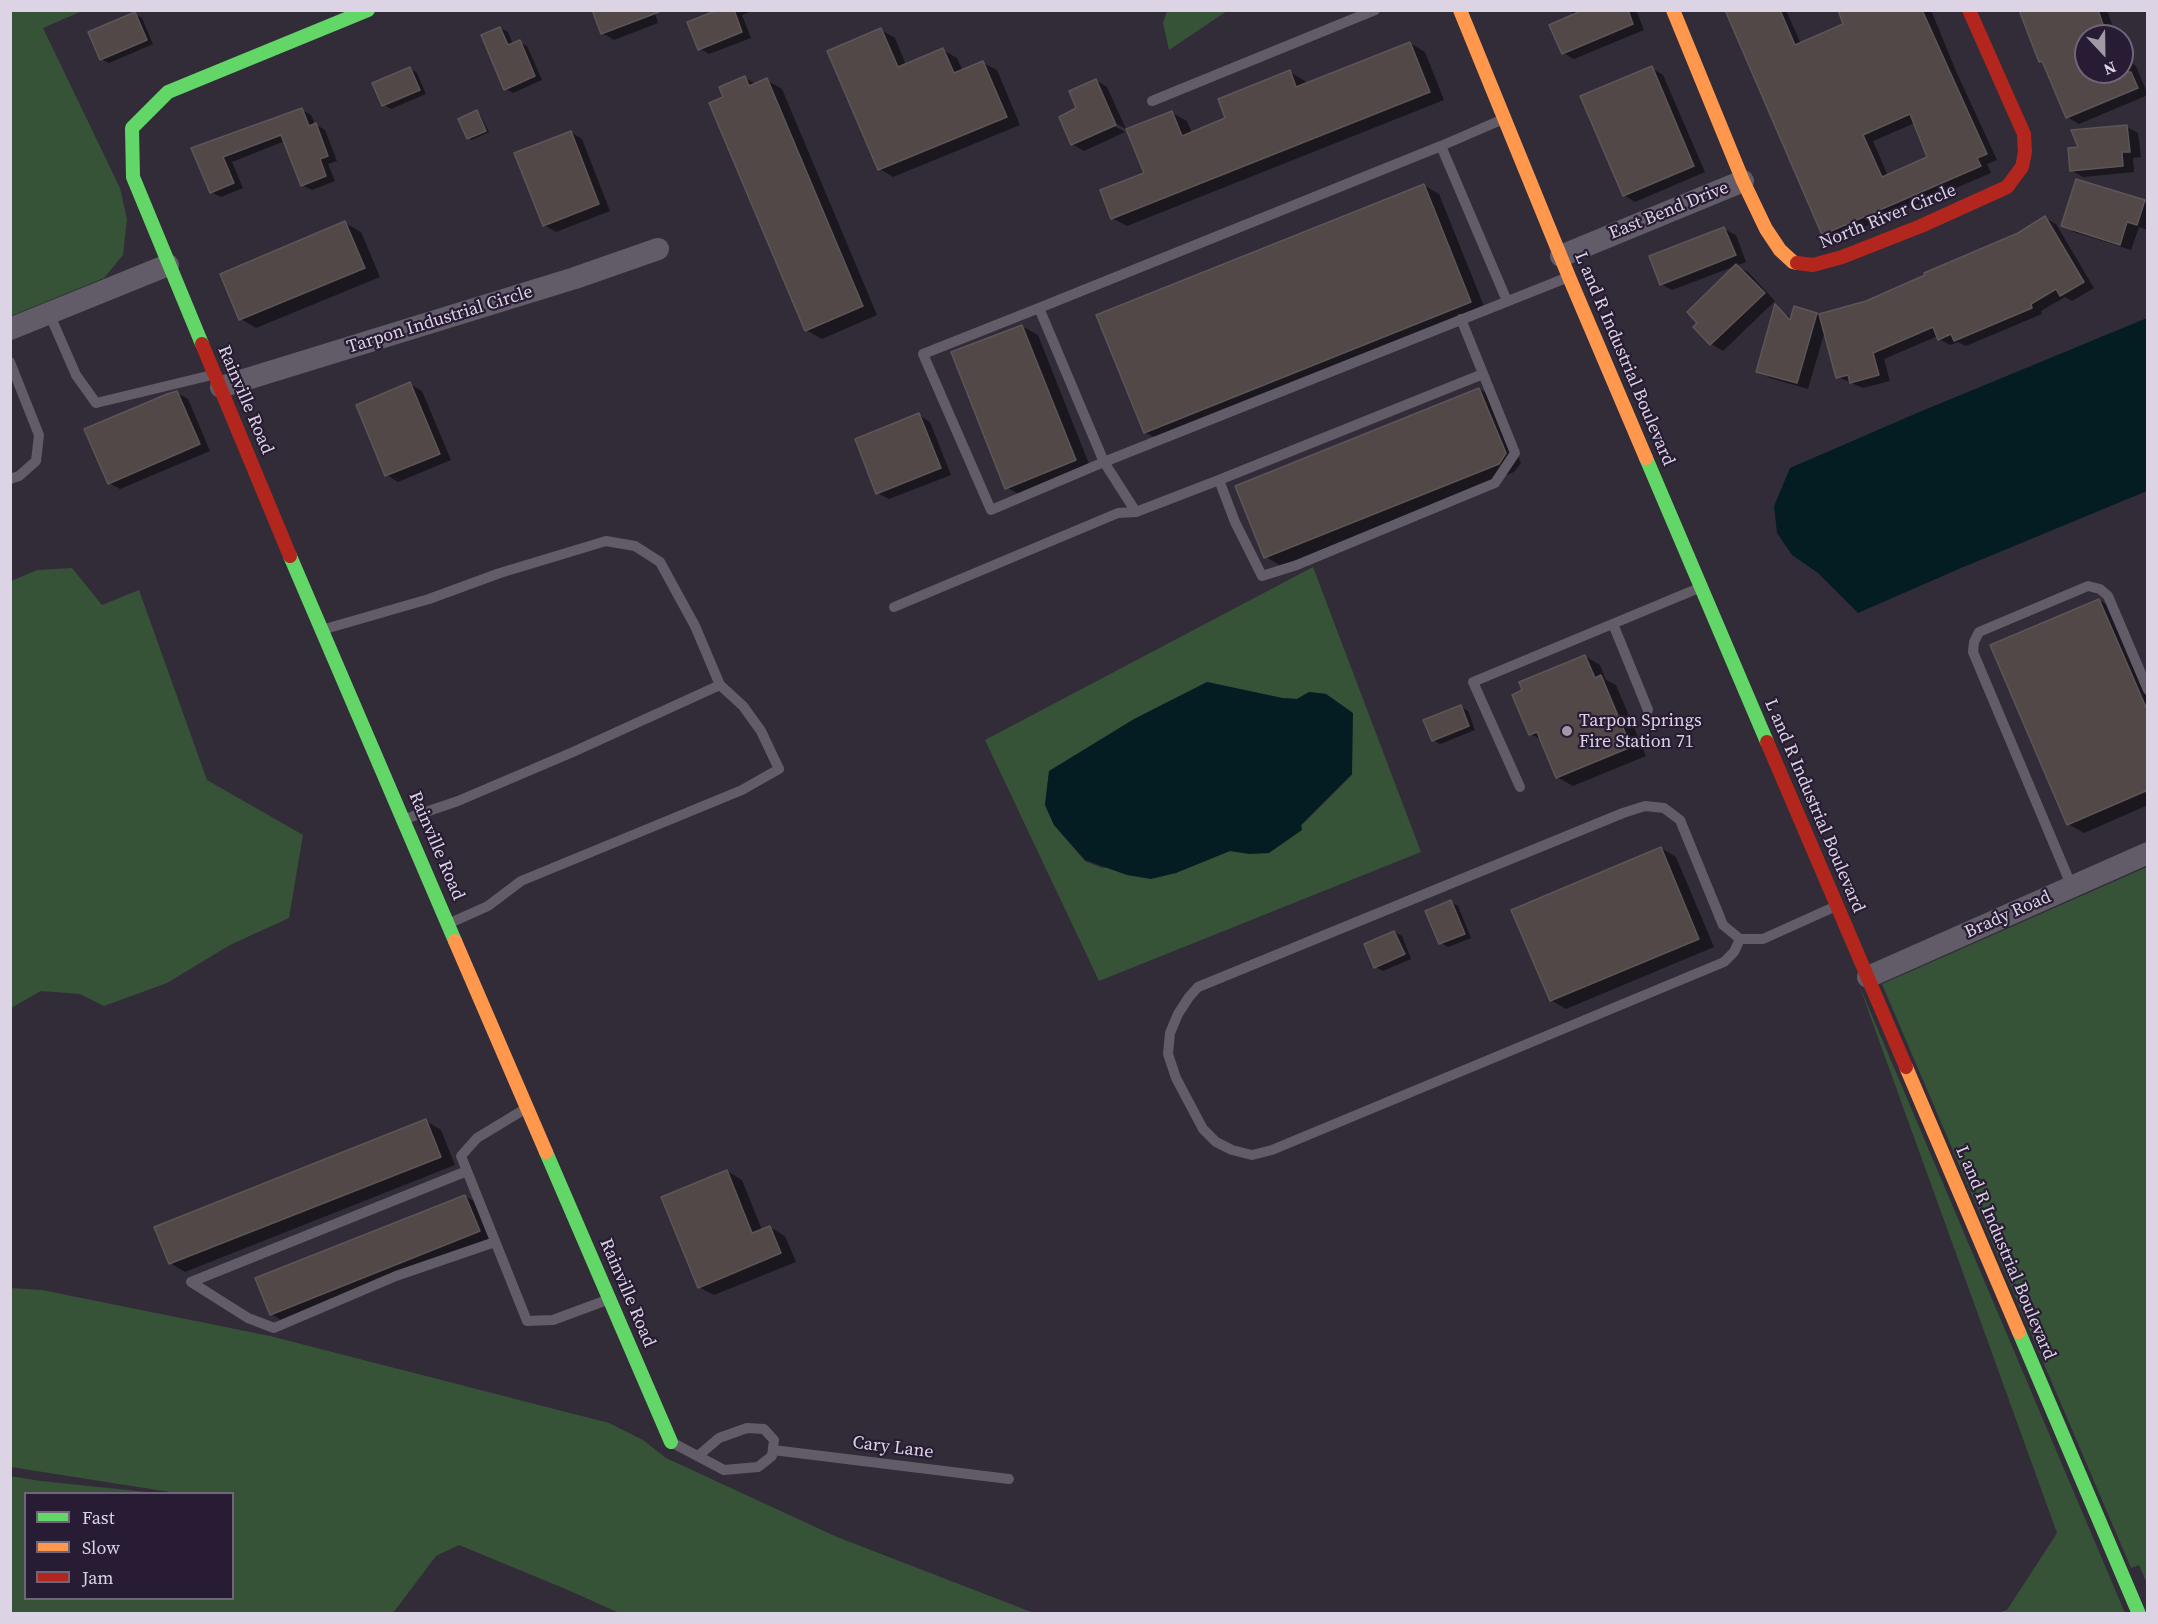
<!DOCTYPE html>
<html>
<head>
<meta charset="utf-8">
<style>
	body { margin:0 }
	#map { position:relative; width:2158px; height:1624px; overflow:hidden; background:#322c39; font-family:"Source Serif 4",serif }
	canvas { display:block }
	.frame { position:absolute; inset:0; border:12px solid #dcd4e4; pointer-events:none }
	.legend { position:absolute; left:24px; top:1492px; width:210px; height:108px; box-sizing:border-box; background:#281c34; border:2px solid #70667a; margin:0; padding:8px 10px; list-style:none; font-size:18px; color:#dcd4e4 }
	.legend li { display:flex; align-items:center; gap:12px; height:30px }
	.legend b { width:30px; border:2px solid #70667a }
	.north { position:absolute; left:2074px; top:24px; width:60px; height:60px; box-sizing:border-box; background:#281c34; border:2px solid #70667a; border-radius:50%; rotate:158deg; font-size:16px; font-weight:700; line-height:24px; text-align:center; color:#dcd4e4 }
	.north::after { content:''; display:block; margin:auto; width:21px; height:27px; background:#a099a8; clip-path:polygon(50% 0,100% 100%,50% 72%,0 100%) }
</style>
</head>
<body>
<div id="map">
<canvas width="2158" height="1624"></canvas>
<div class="frame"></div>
<ul class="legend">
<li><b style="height:8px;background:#63d668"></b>Fast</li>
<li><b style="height:8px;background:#ff974d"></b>Slow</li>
<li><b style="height:8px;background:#b3261e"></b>Jam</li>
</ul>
<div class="north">N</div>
</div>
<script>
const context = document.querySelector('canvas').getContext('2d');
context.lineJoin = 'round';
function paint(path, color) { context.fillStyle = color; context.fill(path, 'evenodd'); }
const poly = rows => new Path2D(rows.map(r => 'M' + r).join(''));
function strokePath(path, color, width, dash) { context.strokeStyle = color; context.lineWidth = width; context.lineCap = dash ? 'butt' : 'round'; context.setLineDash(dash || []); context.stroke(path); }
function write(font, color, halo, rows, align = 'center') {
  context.font = font + ' "Source Serif 4",serif'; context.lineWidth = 4.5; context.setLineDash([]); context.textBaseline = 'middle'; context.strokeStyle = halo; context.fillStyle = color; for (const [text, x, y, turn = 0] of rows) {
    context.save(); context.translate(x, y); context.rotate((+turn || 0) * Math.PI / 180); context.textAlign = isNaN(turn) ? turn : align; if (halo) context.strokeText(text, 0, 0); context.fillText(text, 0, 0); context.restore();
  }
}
const green = poly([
	[11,10,82,11,43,28,120,188,127,219,123,255,104,278,11,316],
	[1167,11,1167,10,1227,11,1169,50,1163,23],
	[1313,567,1421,852,1099,981,985,740],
	[1207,682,1282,698,1297,699,1309,692,1326,694,1352,713,1352,775,1301,826,1250,854,1230,851,1102,868,1085,861,1054,825,1045,805,1049,772],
	[72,568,102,605,139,590,207,780,303,835,289,918,230,945,167,983,104,1006,80,994,41,991,11,1008,11,581,37,570],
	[2147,867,2147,1584,2139,1565,2131,1568,1882,984],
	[1859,985,2125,1613,1997,1613,2007,1610,2057,1533],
	[11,1288,42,1290,270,1336,609,1423,643,1440,666,1458,837,1537,1034,1613,619,1613,568,1590,459,1545,436,1556,393,1613,11,1613,10,1476,41,1481,156,1493,26,1494,26,1598,232,1598,232,1494,176,1493,11,1467]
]);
const water = poly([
	[2147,318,2147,491,1961,568,1858,613,1818,573,1792,555,1777,533,1774,506,1790,468,1917,413],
	[1207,682,1282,698,1297,699,1309,692,1326,694,1353,713,1352,774,1301,825,1302,830,1269,853,1250,854,1230,851,1176,873,1151,879,1127,875,1085,860,1054,825,1045,805,1049,771,1134,719]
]);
const shadow = poly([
	[654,10,658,23,614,40,602,33],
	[722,10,754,10,742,15,751,38,709,54,699,48],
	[1571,10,1636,10,1644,30,1574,59,1563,53,1574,16],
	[1726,10,1786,10,1801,44,1845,25,1839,10,1931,10,1956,71,1997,160,1987,164,1991,173,1834,240,1823,234],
	[1915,123,1929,158,1888,176,1873,141],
	[2018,10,2107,10,2116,36,2086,36,2086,72,2122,72,2122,52,2124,59,2136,66,2148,95,2079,124,2067,117,2045,64,2040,61],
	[135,14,142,18,153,44,109,63,101,59],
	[500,28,508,32,513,45,519,42,527,46,542,80,513,93,506,89],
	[881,30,895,38,906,65,943,50,957,58,963,71,983,63,997,70,1020,125,893,177,880,169],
	[1410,43,1425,52,1444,100,1127,226,1112,218,1145,174,1172,113,1187,121,1192,133,1227,119,1290,72,1305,81,1306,85],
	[410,68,417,73,426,94,391,109,384,105],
	[1651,68,1663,75,1705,172,1635,202,1624,195],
	[745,78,756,84,766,80,782,89,877,315,822,339,806,330,725,98],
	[1096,80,1107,87,1126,129,1110,120,1109,123,1125,132,1084,151,1072,144,1078,109],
	[302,110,311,115,315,124,325,130,337,161,328,164,335,181,312,190,302,185,285,141,232,162,243,188,221,197,211,192,193,149],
	[477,112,480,114,489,132,472,140,468,138],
	[2127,127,2138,133,2141,157,2133,158,2134,172,2083,177,2071,170,2080,148],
	[571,132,582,139,610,211,556,232,544,225],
	[2077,181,2148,203,2148,230,2139,227,2131,250,2074,232,2062,225],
	[1424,185,1439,194,1486,311,1160,441,1145,432],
	[2045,218,2056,224,2094,288,2072,301,2065,297,2041,311,2042,314,1966,346,1958,342,1950,345,1939,339,1938,336,1884,359,1890,381,1863,388,1838,377,1825,331,1808,389,1770,378,1758,371,1776,307,1792,318,1816,314,1819,315,1867,302,2019,234],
	[345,223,361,232,380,277,256,328,241,319,222,275],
	[1724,229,1736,235,1746,262,1672,290,1661,284],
	[1736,266,1748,272,1775,301,1723,351,1711,344,1695,327],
	[1022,326,1038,335,1091,469,1022,496,1006,487],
	[410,384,422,391,451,460,398,482,387,475,358,406],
	[1479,389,1495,398,1521,463,1514,472,1281,566,1266,557,1237,487],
	[177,393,188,399,210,451,120,489,109,483],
	[919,415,930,422,951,475,889,499,877,493],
	[2099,600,2114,609,2148,686,2148,805,2084,833,2068,824],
	[1585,656,1600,665,1606,680,1616,685,1646,756,1573,786,1557,777,1543,741,1531,734],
	[1461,707,1468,711,1475,730,1440,744,1433,740],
	[1661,848,1676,857,1714,947,1566,1009,1551,1000],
	[1451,902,1458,906,1471,938,1448,947,1441,943],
	[1394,932,1402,936,1411,959,1383,971,1375,967],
	[426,1121,441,1130,455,1165,185,1272,170,1263],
	[727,1171,742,1180,762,1230,770,1227,785,1236,796,1262,714,1295,699,1287],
	[465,1196,481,1205,495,1240,286,1323,271,1314]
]);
const building = poly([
	[592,10,659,10,659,12,601,34,592,10],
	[718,10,734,10,742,32,698,50,687,22,718,10],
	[1583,10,1628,10,1633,24,1562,54,1549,25,1583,10],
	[1725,10,1780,10,1795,45,1843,24,1838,10,1922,10,1987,154,1977,158,1981,166,1822,235,1725,10],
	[1910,114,1927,157,1882,177,1863,135,1910,114],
	[2019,10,2098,10,2107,36,2086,36,2086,72,2131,72,2138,88,2066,118,2042,61,2039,62,2019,10],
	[135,12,147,40,100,60,88,32,135,12],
	[500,27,508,45,520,40,535,76,504,90,481,35,500,27],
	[881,28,898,67,943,48,954,73,983,61,1007,117,878,170,827,51,881,28],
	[1410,42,1430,92,1111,219,1100,190,1144,173,1126,129,1172,111,1182,136,1225,118,1218,99,1290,70,1296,87,1410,42],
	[1652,66,1694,166,1623,196,1580,96,1652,66],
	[410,67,420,90,382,106,372,83,410,67],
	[745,76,749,86,767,78,863,306,805,331,709,103,723,97,719,87,745,76],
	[1096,79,1116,125,1071,145,1059,117,1076,108,1069,91,1096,79],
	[302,108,309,126,316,123,328,156,320,159,326,176,301,186,281,135,223,157,234,183,210,193,191,148,302,108],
	[477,110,486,131,467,139,458,119,477,110],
	[2127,125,2130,152,2122,152,2123,166,2070,171,2068,148,2078,147,2071,130,2127,125],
	[571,131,599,204,543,226,514,153,571,131],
	[2076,179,2145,200,2137,225,2127,222,2120,245,2061,226,2076,179],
	[1424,184,1471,302,1144,433,1096,315,1424,184],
	[2045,216,2084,282,2060,296,2056,289,2031,304,2032,308,1954,341,1951,334,1938,340,1933,327,1873,353,1879,375,1850,383,1848,375,1836,378,1819,314,1866,301,1925,275,1924,273,2018,233,2045,216],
	[345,221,365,268,239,320,220,274,345,221],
	[1724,227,1736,255,1660,285,1649,256,1724,227],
	[1736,264,1765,293,1710,345,1693,327,1697,323,1687,312,1736,264],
	[1775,304,1790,320,1794,306,1817,313,1797,383,1756,372,1775,304],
	[1022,325,1076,460,1005,489,951,352,1022,325],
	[410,382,440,454,385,476,356,405,410,382],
	[1479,388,1506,453,1499,464,1264,558,1235,486,1479,388],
	[177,391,200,444,108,484,84,429,167,394,177,391],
	[919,413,941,468,876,494,855,439,919,413],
	[2099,599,2148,712,2148,790,2067,825,1990,645,2099,599],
	[1585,655,1595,678,1601,675,1631,747,1556,778,1537,732,1529,735,1512,695,1522,690,1519,682,1585,655],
	[1461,705,1469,726,1432,741,1423,720,1461,705],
	[1661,847,1699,939,1550,1001,1511,910,1661,847],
	[1451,900,1465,934,1439,944,1425,911,1451,900],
	[1394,931,1405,954,1374,968,1364,944,1394,931],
	[426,1119,441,1157,169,1264,154,1227,426,1119],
	[727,1170,752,1233,770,1226,781,1253,698,1288,661,1197,727,1170],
	[465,1195,480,1231,270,1315,255,1278,465,1195]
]);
const lane = poly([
	[1152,101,1375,10],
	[1501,120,1441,146,1039,308,1104,462,1566,278],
	[1441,146,1507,301],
	[1039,308,923,354,991,510,1104,462,1136,512,1219,480],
	[49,313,76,375,96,403,212,375],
	[1461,319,1515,453,1495,483,1297,565,1262,576,1235,522,1219,480,1483,374],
	[10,362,39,435,36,461,19,476,10,479],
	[894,607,1118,513,1136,512],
	[1613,624,1648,710],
	[325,629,429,599,500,573,606,541,635,546,660,562,695,626,720,685,573,752,458,801,405,819],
	[1520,787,1473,682,1699,588],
	[2072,887,1973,652,1974,642,1979,632,2088,586,2100,589,2108,596,2148,690],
	[450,923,488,906,521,881,742,790,779,769,761,731,743,706,720,685],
	[1740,939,1734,952,1724,962,1272,1150,1252,1155,1232,1150,1216,1142,1203,1129,1176,1078,1168,1054,1170,1033,1178,1014,1189,997,1198,987,1623,813,1645,806,1664,808,1680,820,1723,925,1740,939,1763,939,1834,907],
	[525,1109,477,1138,461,1156,527,1321,553,1320,607,1300],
	[467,1171,191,1282,248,1318,274,1328,396,1276,495,1242],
	[671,1442,724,1470,758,1467,772,1456,774,1440,764,1429,747,1428,719,1438,698,1456],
	[773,1450,1009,1479]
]);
const street = poly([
	[1561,256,1743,181],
	[10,329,168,265],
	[221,387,575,278,658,249],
	[1868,977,2148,853]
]);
const fast = poly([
	[202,344,133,177,132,128,168,92,368,10],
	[1646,458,1767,742],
	[290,556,455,941],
	[546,1152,671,1442],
	[2019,1332,2139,1614]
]);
const slow = poly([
	[1460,10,1569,277,1646,458],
	[1673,10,1743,181,1766,229,1780,250,1793,262,1797,263],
	[455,941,546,1152],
	[1906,1067,2019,1332]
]);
const jam = poly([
	[1797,263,1813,265,1842,257,1921,226,2007,187,2022,167,2025,152,2024,134,1969,10],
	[202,344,290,556],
	[1767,742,1906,1067]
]);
const markers = [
	[1567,731,6,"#a099a8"]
];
const streetNames = [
	["East Bend Drive",1669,211,-22],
	["North River Circle",1888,217,-22],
	["Tarpon Industrial Circle",440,320,-17],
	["L and R Industrial Boulevard",1624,359,67],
	["Rainville Road",245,400,67],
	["L and R Industrial Boulevard",1814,806,67],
	["Rainville Road",436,846,67],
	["Brady Road",2008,915,-24],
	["L and R Industrial Boulevard",2005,1253,67],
	["Rainville Road",627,1293,67],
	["Cary Lane",893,1448,7]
];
const poiNames = [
	["Tarpon Springs",1579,721],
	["Fire Station 71",1579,742]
];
paint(green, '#365237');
paint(water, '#041d23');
paint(shadow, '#0007');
paint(building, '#514847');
strokePath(building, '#5d5657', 1.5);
strokePath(lane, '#625c68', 10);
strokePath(street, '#625c68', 22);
strokePath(fast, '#63d668', 14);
strokePath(slow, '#ff974d', 14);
strokePath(jam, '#b3261e', 14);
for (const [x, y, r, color] of markers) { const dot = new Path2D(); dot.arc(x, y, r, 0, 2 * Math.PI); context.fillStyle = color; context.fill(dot); strokePath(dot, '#281c34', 2); }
write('18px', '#dcd4e4', '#281c34', streetNames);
write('18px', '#dcd4e4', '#281c34', poiNames, 'left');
</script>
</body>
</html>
